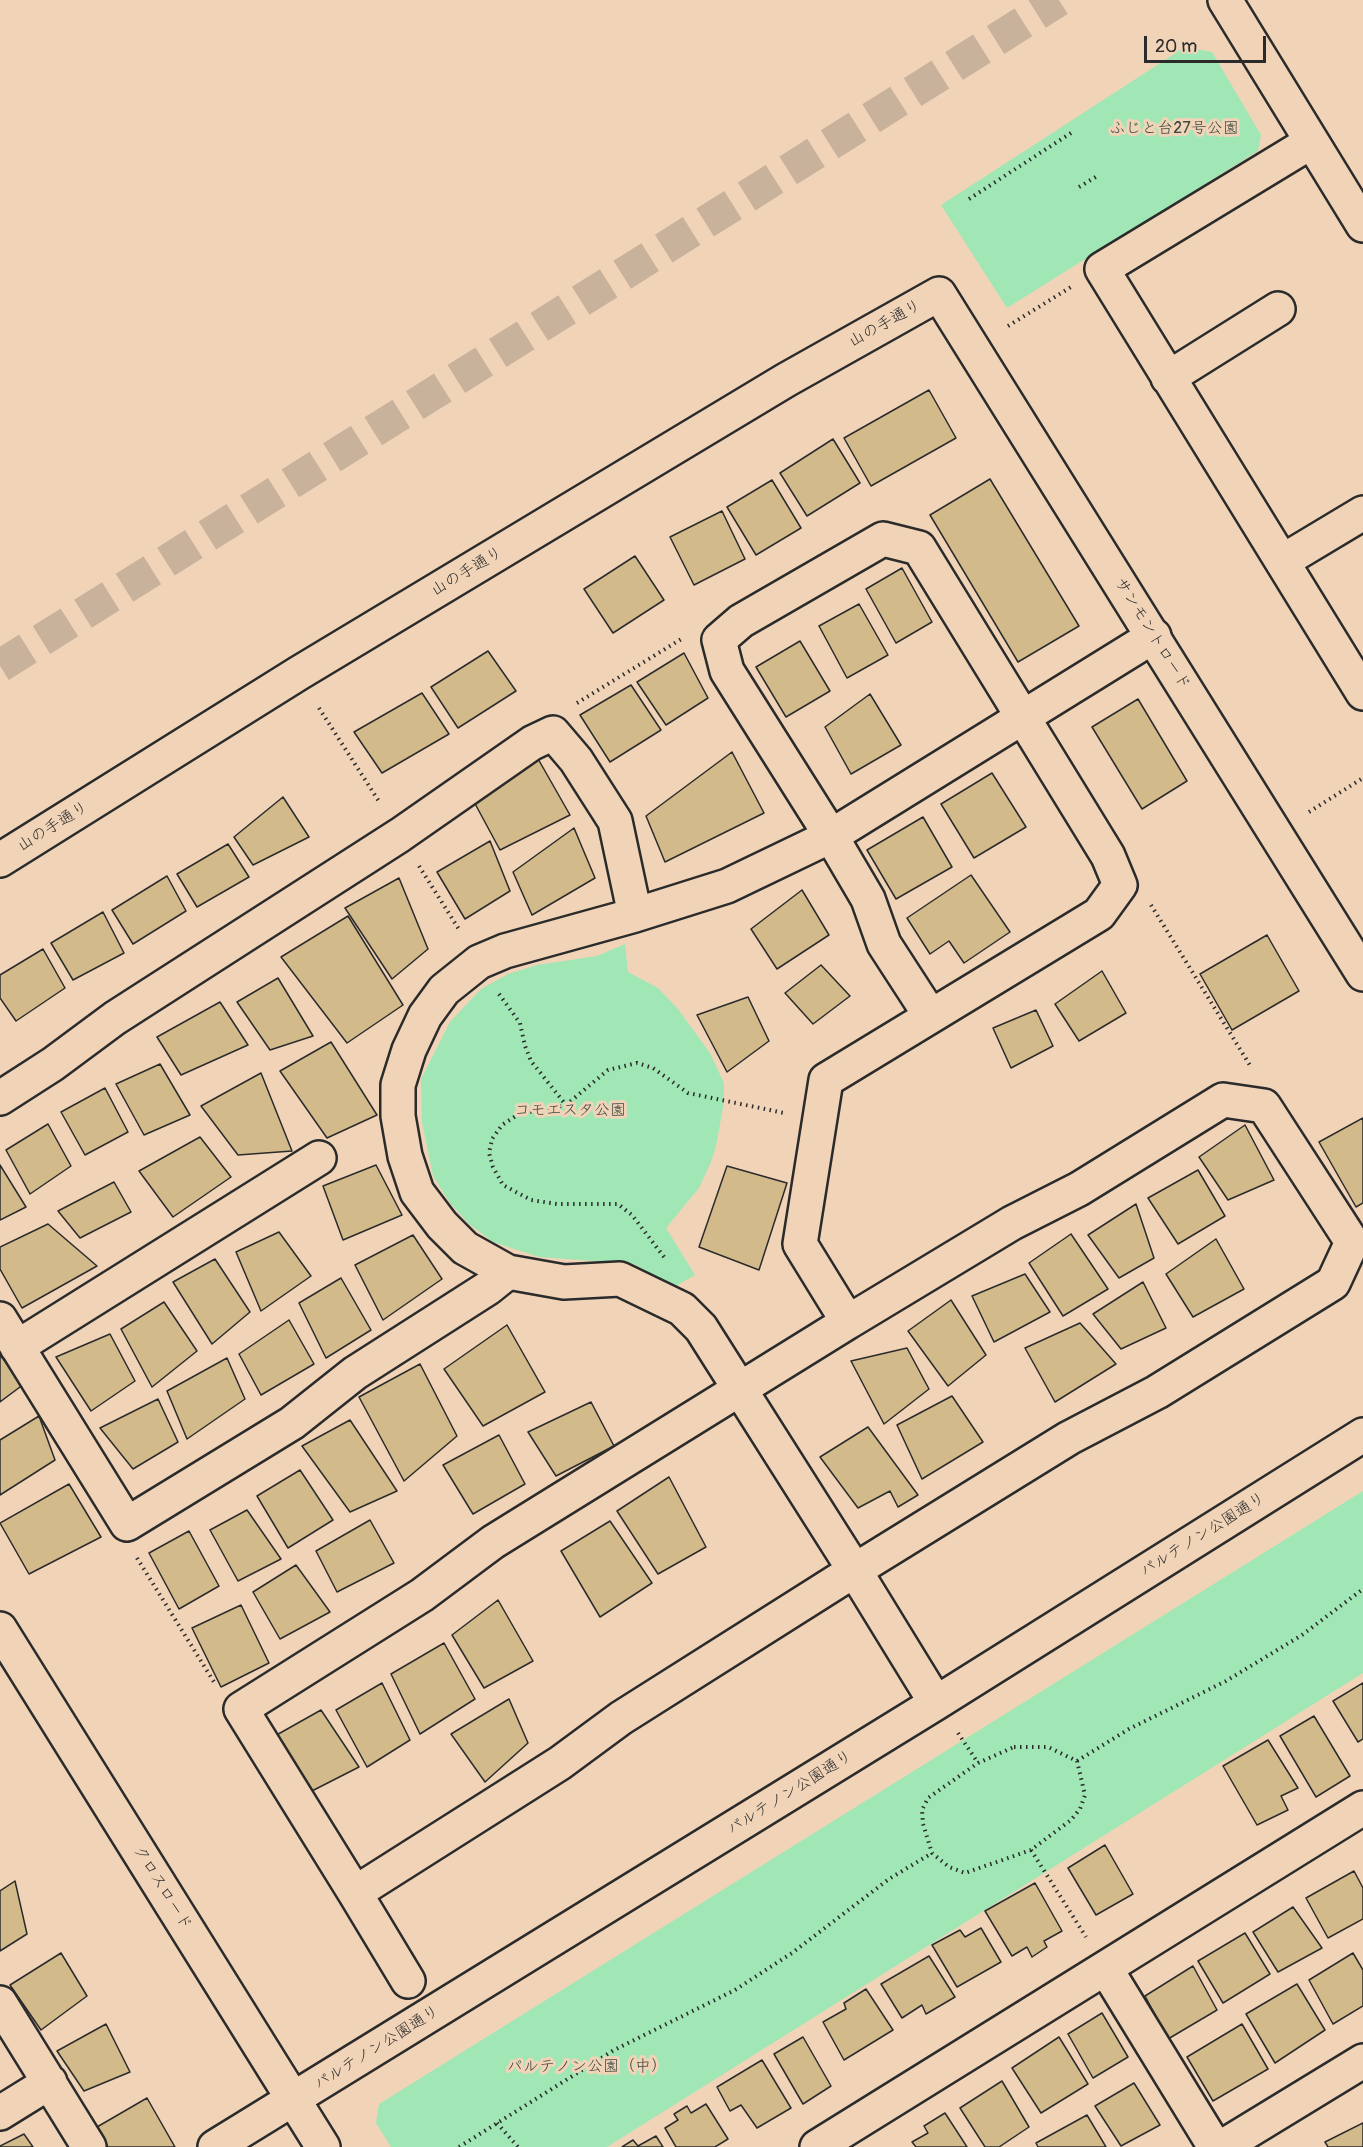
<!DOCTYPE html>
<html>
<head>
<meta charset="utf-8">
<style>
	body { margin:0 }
	#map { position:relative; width:1363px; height:2147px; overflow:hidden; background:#f1d4b8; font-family:Pangolin,sans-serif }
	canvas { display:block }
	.scale { position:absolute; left:1144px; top:36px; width:122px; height:27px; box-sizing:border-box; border:3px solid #2b2b2b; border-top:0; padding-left:8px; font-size:18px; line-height:21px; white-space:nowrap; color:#2b2b2b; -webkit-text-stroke:4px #f1d4b8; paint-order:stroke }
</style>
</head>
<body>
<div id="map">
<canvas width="1363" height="2147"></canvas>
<div class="scale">20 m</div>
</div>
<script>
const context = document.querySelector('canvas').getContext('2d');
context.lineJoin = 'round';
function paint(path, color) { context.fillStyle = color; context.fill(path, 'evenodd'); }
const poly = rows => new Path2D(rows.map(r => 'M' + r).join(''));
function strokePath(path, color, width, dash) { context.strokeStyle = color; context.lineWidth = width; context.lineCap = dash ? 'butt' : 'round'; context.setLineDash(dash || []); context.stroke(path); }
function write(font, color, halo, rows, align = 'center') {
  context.font = font + ' Pangolin,"Klee One",sans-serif'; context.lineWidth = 6; context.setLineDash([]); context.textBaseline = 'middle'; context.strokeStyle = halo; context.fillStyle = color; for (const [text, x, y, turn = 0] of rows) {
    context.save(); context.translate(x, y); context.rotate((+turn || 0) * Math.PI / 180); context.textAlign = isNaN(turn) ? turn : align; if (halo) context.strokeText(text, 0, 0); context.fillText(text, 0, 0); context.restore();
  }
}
const green = poly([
	[1185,47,1212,52,1261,135,1258,151,1007,308,941,205],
	[625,944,628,972,658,988,678,1009,710,1053,724,1083,724,1102,716,1146,711,1162,699,1188,666,1228,695,1275,674,1287,634,1264,539,1257,493,1242,469,1224,450,1203,433,1176,422,1122,421,1079,450,1022,481,989,508,974,537,965,597,956],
	[1363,1491,1363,1673,607,2147,391,2147,376,2123,379,2104]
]);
const building = poly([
	[929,390,956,438,871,486,844,438,929,390],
	[833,439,860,483,807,516,780,473,833,439],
	[990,479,1079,626,1018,662,930,515,990,479],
	[772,480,801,528,756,555,727,507,772,480],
	[722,511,745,559,694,585,670,537,722,511],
	[635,556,664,600,613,633,584,589,635,556],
	[902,568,932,622,896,643,866,589,902,568],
	[859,604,888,655,847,678,819,626,859,604],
	[800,641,830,691,786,717,756,667,800,641],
	[488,651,516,691,458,728,431,687,488,651],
	[684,653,708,698,666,725,637,682,684,653],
	[631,685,661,730,610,762,580,715,631,685],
	[422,693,449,734,382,773,354,732,422,693],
	[870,694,901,745,851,774,825,727,870,694],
	[1138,699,1187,781,1142,809,1092,727,1138,699],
	[732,752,764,813,665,862,646,816,732,752],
	[537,757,570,815,500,850,473,800,537,757],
	[992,773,1026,827,974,858,941,804,992,773],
	[283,797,309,837,253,865,234,837,283,797],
	[923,817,952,867,896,899,867,850,923,817],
	[574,828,595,878,532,915,513,872,574,828],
	[490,841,510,891,465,919,437,872,490,841],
	[228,844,249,877,197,907,177,874,228,844],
	[971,875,1010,932,964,963,949,941,930,954,907,918,971,875],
	[167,876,186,911,133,944,112,910,167,876],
	[399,878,428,949,392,979,345,908,399,878],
	[802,890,829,935,777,969,751,929,802,890],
	[103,912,124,953,73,980,51,943,103,912],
	[348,916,403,1005,347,1043,281,957,348,916],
	[1267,935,1299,991,1232,1030,1200,974,1267,935],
	[43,949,65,988,16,1021,0,998,0,975,43,949],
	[821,965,850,996,813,1024,785,993,821,965],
	[1102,971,1126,1013,1079,1041,1055,1004,1102,971],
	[278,978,313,1036,270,1050,237,1002,278,978],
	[748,997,769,1041,727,1072,697,1015,748,997],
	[220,1002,248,1045,181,1075,157,1037,220,1002],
	[1036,1010,1053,1046,1011,1068,993,1028,1036,1010],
	[331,1042,377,1115,327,1138,280,1071,331,1042],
	[160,1064,190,1115,144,1135,116,1084,160,1064],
	[261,1073,292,1151,238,1155,201,1106,261,1073],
	[105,1088,128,1132,85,1155,61,1112,105,1088],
	[1363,1118,1363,1203,1356,1207,1319,1142,1363,1118],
	[48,1124,71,1166,30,1194,6,1150,48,1124],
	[1245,1125,1274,1180,1228,1200,1199,1157,1245,1125],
	[200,1137,231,1177,173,1217,139,1171,200,1137],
	[0,1165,26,1207,0,1220,0,1165],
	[376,1165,402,1215,343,1240,323,1186,376,1165],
	[727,1166,787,1183,759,1270,699,1247,727,1166],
	[1198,1170,1225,1216,1178,1244,1148,1198,1198,1170],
	[114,1182,131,1212,80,1238,58,1211,114,1182],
	[1136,1204,1154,1258,1119,1278,1088,1235,1136,1204],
	[48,1224,97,1266,22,1308,0,1269,0,1247,48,1224],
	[279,1232,311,1276,261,1311,236,1252,279,1232],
	[1071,1234,1108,1289,1063,1316,1029,1263,1071,1234],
	[413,1235,442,1279,383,1320,355,1265,413,1235],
	[1216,1239,1244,1289,1193,1317,1166,1274,1216,1239],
	[215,1259,250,1312,212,1344,173,1282,215,1259],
	[1025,1274,1050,1312,994,1342,972,1296,1025,1274],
	[341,1278,371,1330,326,1358,299,1303,341,1278],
	[1143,1282,1166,1328,1121,1349,1093,1314,1143,1282],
	[951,1300,986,1355,948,1386,908,1331,951,1300],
	[164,1302,197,1351,152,1387,121,1329,164,1302],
	[289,1320,314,1364,261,1395,239,1354,289,1320],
	[1080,1323,1116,1364,1055,1402,1025,1348,1080,1323],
	[507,1325,545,1392,483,1426,444,1369,507,1325],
	[110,1334,135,1381,91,1411,56,1357,110,1334],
	[907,1348,929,1389,884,1424,851,1361,907,1348],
	[0,1355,24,1384,0,1402,0,1355],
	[227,1358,245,1399,187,1439,167,1391,227,1358],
	[420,1364,457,1436,404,1481,359,1397,420,1364],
	[952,1396,983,1442,922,1479,897,1425,952,1396],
	[158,1399,178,1442,133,1469,100,1428,158,1399],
	[591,1402,614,1446,556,1476,528,1432,591,1402],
	[39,1416,55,1460,0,1495,0,1440,39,1416],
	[350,1420,397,1491,350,1512,302,1446,350,1420],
	[868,1427,918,1495,898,1507,890,1491,858,1508,820,1457,868,1427],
	[499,1435,525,1484,473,1514,443,1465,499,1435],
	[300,1470,333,1520,288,1548,257,1496,300,1470],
	[669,1477,706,1547,658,1574,617,1511,669,1477],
	[69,1484,101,1537,29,1574,0,1523,69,1484],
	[247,1510,281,1559,238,1581,210,1530,247,1510],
	[370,1520,394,1563,337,1592,316,1551,370,1520],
	[610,1521,652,1583,600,1617,561,1551,610,1521],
	[189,1531,219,1586,179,1609,149,1553,189,1531],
	[296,1565,330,1612,280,1639,253,1592,296,1565],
	[498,1600,533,1661,484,1688,452,1635,498,1600],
	[241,1605,269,1663,221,1687,192,1628,241,1605],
	[444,1643,475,1699,420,1734,391,1674,444,1643],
	[382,1683,410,1740,367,1767,336,1710,382,1683],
	[1363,1683,1363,1739,1358,1742,1333,1701,1363,1683],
	[509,1699,528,1743,485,1782,451,1734,509,1699],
	[321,1710,359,1767,306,1794,273,1737,321,1710],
	[1314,1716,1350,1776,1316,1797,1280,1736,1314,1716],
	[1268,1740,1298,1788,1281,1796,1288,1810,1257,1825,1223,1766,1268,1740],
	[1105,1845,1133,1894,1096,1915,1068,1868,1105,1845],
	[1354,1871,1363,1888,1363,1919,1328,1938,1306,1898,1354,1871],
	[15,1881,27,1934,0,1951,0,1891,15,1881],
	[1035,1883,1062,1931,1044,1941,1047,1947,1032,1957,1027,1947,1012,1956,985,1911,1035,1883],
	[1293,1907,1322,1948,1278,1972,1253,1932,1293,1907],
	[981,1928,1001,1962,957,1987,932,1945,960,1930,965,1937,981,1928],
	[1245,1933,1270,1974,1223,2003,1198,1961,1245,1933],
	[61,1953,87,1996,41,2030,10,1985,61,1953],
	[1353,1953,1363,1970,1363,2006,1333,2024,1309,1980,1353,1953],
	[929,1956,955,1997,926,2014,922,2005,902,2018,881,1984,929,1956],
	[1193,1966,1217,2010,1168,2039,1145,1996,1193,1966],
	[1297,1984,1325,2030,1275,2063,1246,2014,1297,1984],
	[866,1989,893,2030,844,2060,823,2022,846,2009,844,2003,866,1989],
	[1102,2013,1128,2057,1093,2078,1068,2034,1102,2013],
	[106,2024,130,2072,84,2091,57,2051,106,2024],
	[1242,2024,1268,2069,1213,2101,1187,2057,1242,2024],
	[803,2037,831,2086,803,2104,774,2054,803,2037],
	[1059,2037,1088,2084,1041,2113,1012,2068,1059,2037],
	[762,2060,791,2108,757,2128,741,2105,730,2111,717,2087,762,2060],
	[1002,2081,1029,2127,999,2147,985,2147,960,2108,1002,2081],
	[1134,2083,1160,2125,1121,2146,1095,2106,1134,2083],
	[147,2098,175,2147,108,2147,97,2127,147,2098],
	[706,2104,728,2139,715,2147,676,2147,665,2128,678,2120,674,2114,687,2106,691,2113,706,2104],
	[945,2113,967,2147,916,2147,912,2142,928,2133,924,2126,945,2113],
	[1087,2115,1106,2147,1038,2147,1036,2143,1087,2115],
	[1363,2123,1363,2147,1328,2147,1325,2142,1363,2123],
	[24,2134,33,2147,0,2147,0,2146,24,2134],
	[656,2136,663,2147,622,2147,633,2140,638,2146,656,2136]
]);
const motorwayTunnel = poly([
	[0,666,1059,0]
]);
const path = poly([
	[1079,187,1099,175],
	[969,199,1071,133],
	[1008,326,1071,287],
	[577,703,683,638],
	[319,708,380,803],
	[1309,812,1363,778],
	[419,866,460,931],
	[1151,905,1251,1067],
	[499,994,520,1023,525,1046,531,1061,566,1105],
	[664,1257,632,1215,618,1204,557,1204,531,1200,503,1185,493,1167,489,1153,492,1139,502,1125,519,1114,566,1105,608,1070,637,1063,653,1068,688,1093,784,1113],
	[137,1558,214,1682],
	[958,1733,978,1763],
	[1014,1747,1048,1747,1077,1761,1085,1795,1080,1809,1071,1820,1031,1850,965,1873,949,1867,932,1853,923,1824,922,1810,928,1798,978,1763,1014,1747],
	[1077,1761,1129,1729,1226,1681,1302,1635,1363,1589],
	[1031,1850,1086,1937],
	[497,2123,518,2147],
	[459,2147,614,2050,735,1990,792,1953,889,1879,932,1853]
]);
const minor = poly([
	[1225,0,1363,225],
	[1311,142,1102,269,1363,693],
	[1168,378,1278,309],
	[1283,561,1363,513],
	[0,1098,53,1064,115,1018,400,835,532,743,553,733,576,760,615,821,635,915],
	[0,1319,127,1524,292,1423,355,1373,488,1288,508,1272],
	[848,1322,1012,1223,1079,1189,1223,1100,1264,1106,1352,1242,1333,1283,1157,1392,1069,1438,836,1582,621,1718,560,1763,355,1893,241,1709,422,1595,493,1542,848,1322,800,1244,826,1080,1099,914,1120,885,1108,856,919,548,883,539,741,621,719,640,727,671,831,836,868,899,884,944,930,1015],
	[17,1347,319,1158],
	[936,1703,855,1571,701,1328,682,1309,620,1279,564,1282,508,1272,465,1248,442,1225,417,1192,405,1156,398,1116,398,1085,409,1050,425,1016,444,990,479,962,505,951,635,915,727,886,831,836,1154,636],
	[355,1893,408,1981],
	[1106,1969,1215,2147],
	[0,2003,89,2147],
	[0,2113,50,2082],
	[215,2147,936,1703,1363,1435],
	[817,2147,1363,1808],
	[1222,2147,1363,2061]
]);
const tertiary = poly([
	[0,860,299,673,786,380,939,294,1363,974],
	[0,1629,323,2147]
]);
const parkNames = [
	["ふじと台27号公園",1174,129],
	["コモエスタ公園",570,1111],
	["パルテノン公園（中）",587,2067]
];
const streetNames = [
	["山の手通り",885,324,-29],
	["山の手通り",467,572,-31],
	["サンモントロード",1152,634,58],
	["山の手通り",53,827,-32],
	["パルテノン公園通り",1203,1535,-32],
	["パルテノン公園通り",790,1793,-32],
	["クロスロード",162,1888,58],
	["パルテノン公園通り",377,2048,-32]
];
paint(green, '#a0e7b5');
paint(building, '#d3ba8b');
strokePath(building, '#2b2b2b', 1.5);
strokePath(motorwayTunnel, '#c9b29c', 33, [33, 16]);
strokePath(minor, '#2b2b2b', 38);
strokePath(tertiary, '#2b2b2b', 38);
strokePath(path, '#2b2b2b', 4, [1.5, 4.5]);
strokePath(minor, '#f1d4b8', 33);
strokePath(tertiary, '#f1d4b8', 33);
write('16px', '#3d4740', '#f1d4b8', parkNames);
write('16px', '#2b2b2b', '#f1d4b8', streetNames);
</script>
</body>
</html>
